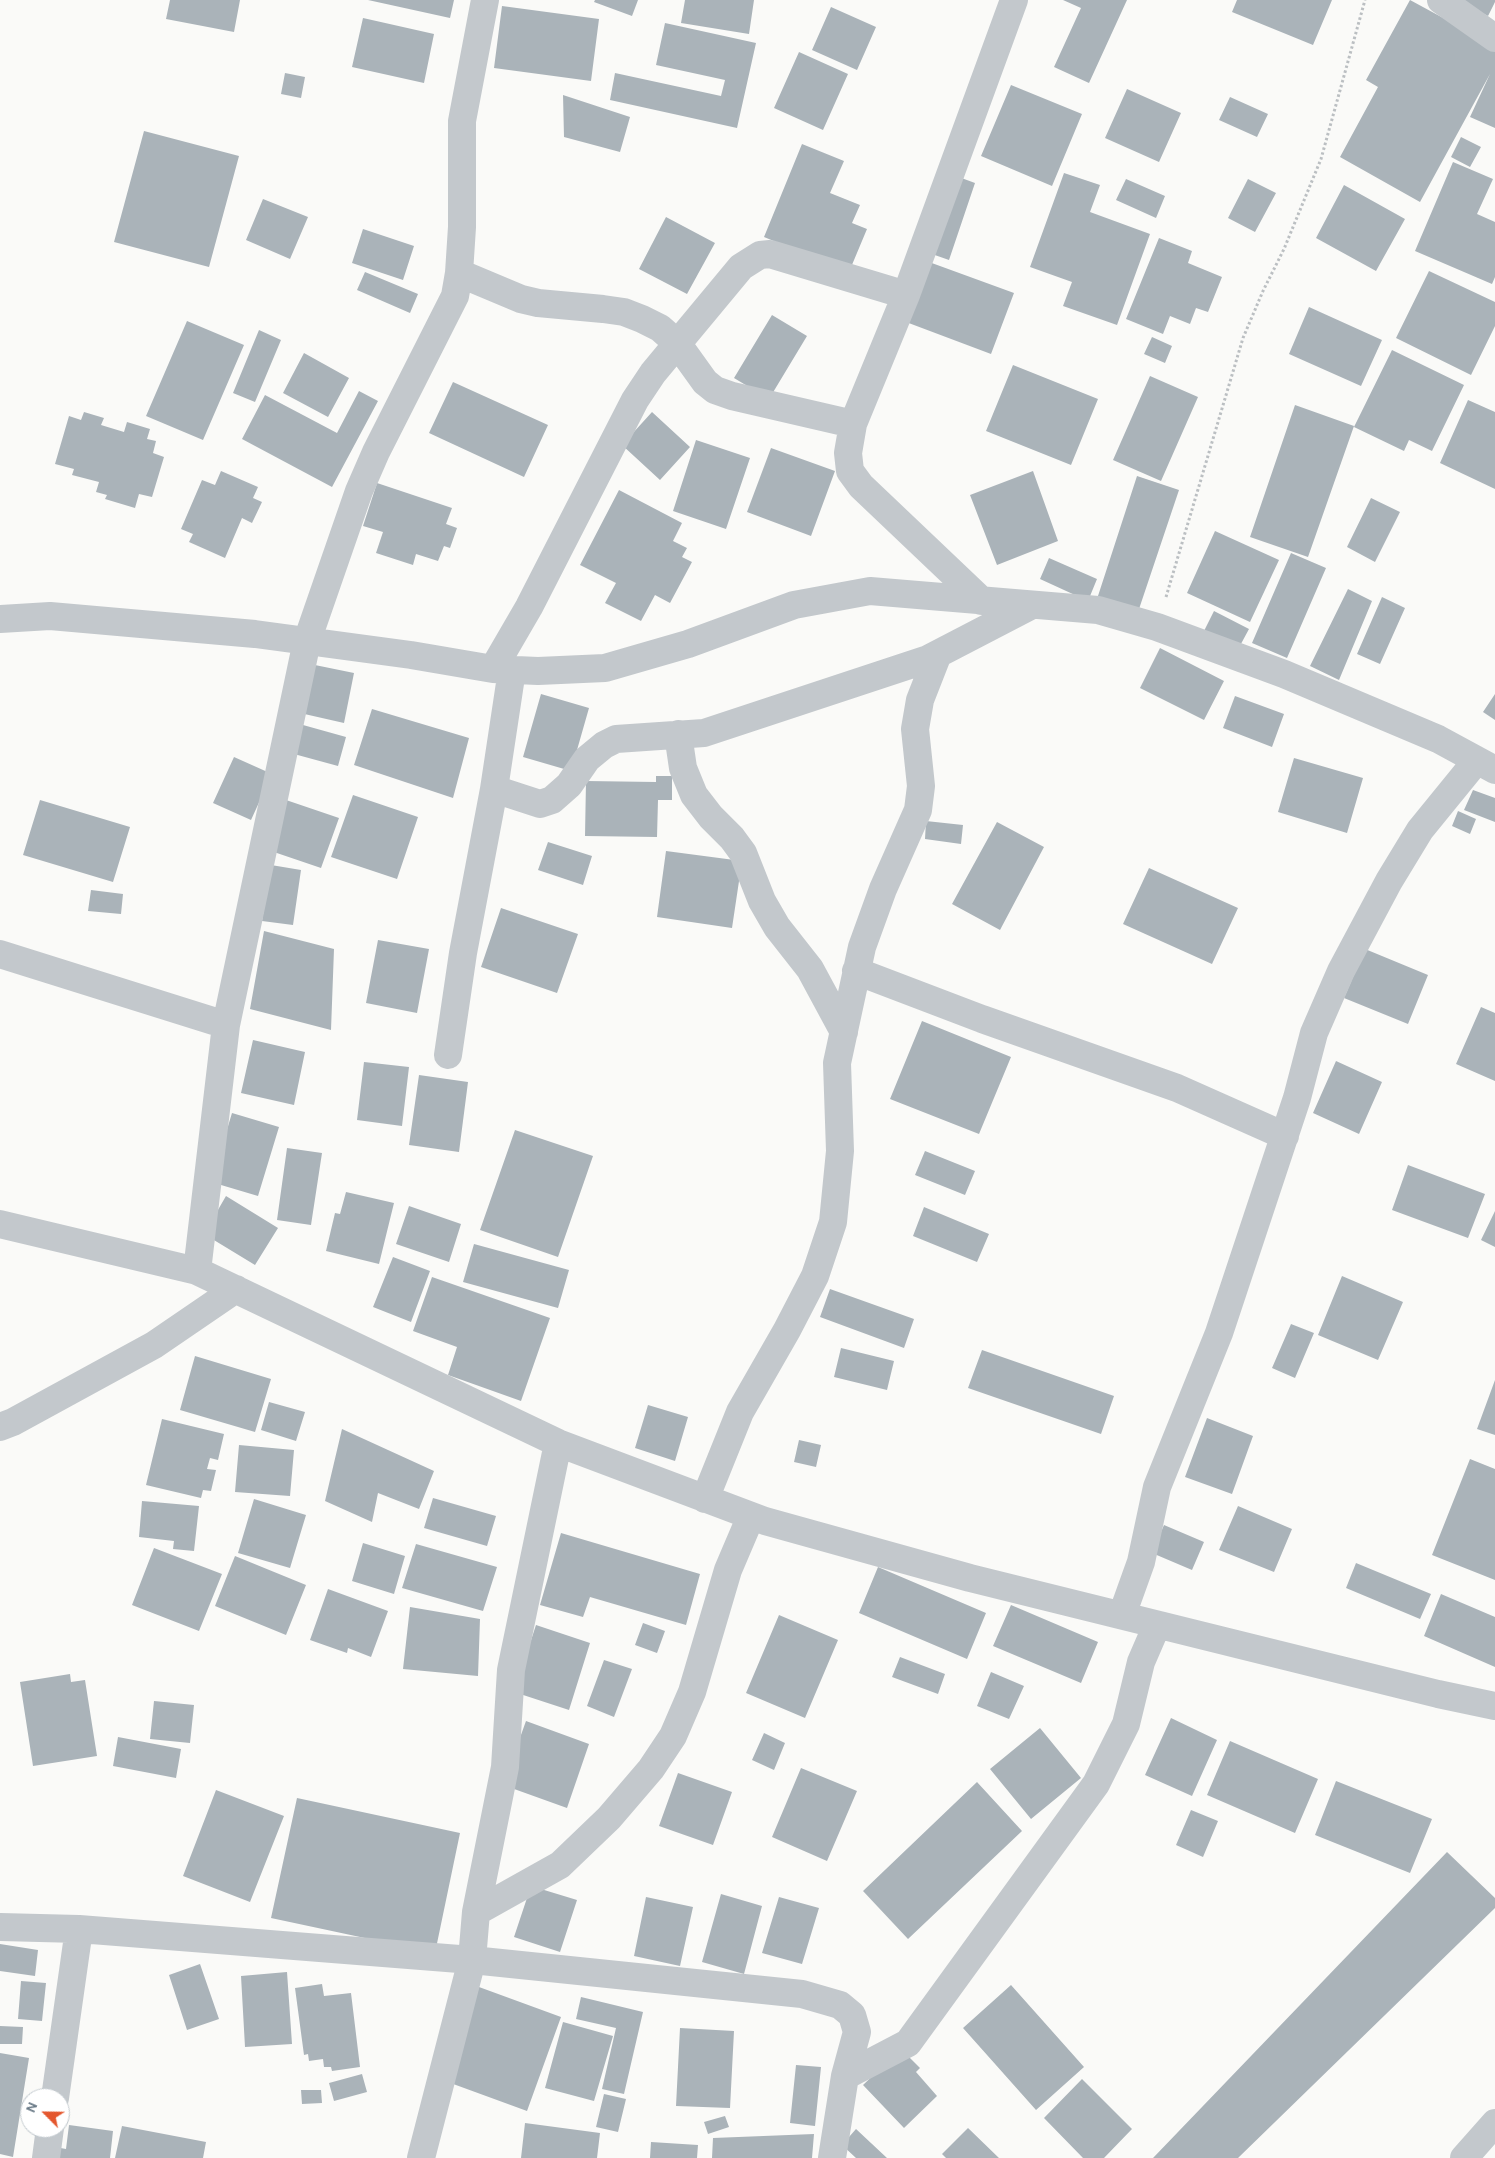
<!DOCTYPE html>
<html>
<head>
<meta charset="utf-8">
<style>
	body { margin:0 }
	#map { position:relative; width:1495px; height:2158px; overflow:hidden; background:#fafaf8; font-family:Karla,sans-serif }
	canvas { display:block }
	.north { position:absolute; left:20px; top:2088px; width:50px; height:50px; box-sizing:border-box; background:#fff; border:1px solid #c1c8cd; border-radius:50%; rotate:293deg; font-size:14px; font-weight:700; line-height:20px; text-align:center; color:#657683 }
	.north::after { content:''; display:block; margin:auto; width:18px; height:22px; background:#e4572e; clip-path:polygon(50% 0,100% 100%,50% 72%,0 100%) }
</style>
</head>
<body>
<div id="map">
<canvas width="1495" height="2158"></canvas>
<div class="north">N</div>
</div>
<script>
const context = document.querySelector('canvas').getContext('2d');
context.lineJoin = 'round';
function paint(path, color) { context.fillStyle = color; context.fill(path, 'evenodd'); }
const poly = rows => new Path2D(rows.map(r => 'M' + r).join(''));
function strokePath(path, color, width, dash) { context.strokeStyle = color; context.lineWidth = width; context.lineCap = dash ? 'butt' : 'round'; context.setLineDash(dash || []); context.stroke(path); }
const building = poly([
	[170,0,240,0,234,32,166,19],
	[368,0,454,0,450,18],
	[595,0,638,0,632,16,594,2],
	[685,0,754,0,749,34,681,23],
	[1063,0,1127,0,1089,83,1054,67,1081,8],
	[1237,0,1332,0,1313,45,1232,12],
	[1410,0,1495,46,1495,128,1470,117,1490,74,1420,202,1340,157,1378,87,1366,80],
	[1457,0,1495,0,1495,2,1488,16],
	[502,6,599,19,591,81,494,68],
	[831,7,876,27,857,70,812,50],
	[363,18,434,34,424,83,352,67],
	[665,23,756,43,737,128,610,100,615,73,721,96,725,80,656,65],
	[799,52,848,74,823,130,774,108],
	[285,73,305,77,301,98,281,94],
	[1011,85,1082,114,1052,186,981,156],
	[1127,89,1181,113,1159,162,1105,138],
	[563,95,630,117,620,152,564,137],
	[1230,97,1268,114,1257,137,1219,120],
	[144,131,239,156,209,267,114,242],
	[1461,137,1481,147,1470,167,1451,157],
	[802,144,844,161,830,193,860,205,852,223,867,229,849,272,764,237],
	[1453,162,1493,179,1477,214,1495,222,1495,277,1492,284,1415,251],
	[1064,173,1100,185,1090,212,1150,234,1117,325,1063,306,1072,282,1030,267],
	[956,176,975,183,949,260,929,253],
	[1126,179,1165,196,1156,218,1116,200],
	[1248,179,1276,193,1255,232,1228,218],
	[1344,185,1405,219,1376,271,1316,238],
	[263,199,308,217,290,259,246,240],
	[666,217,715,243,687,294,639,269],
	[363,229,414,246,403,280,352,263],
	[1159,238,1192,251,1188,263,1222,277,1208,312,1196,308,1190,324,1170,316,1163,334,1126,319],
	[929,262,1014,293,991,354,906,322],
	[1429,271,1495,302,1495,326,1471,375,1396,338],
	[365,272,418,294,410,313,357,290],
	[1309,307,1382,340,1361,386,1289,354],
	[772,315,807,336,769,399,734,378],
	[187,321,244,345,203,440,146,416],
	[259,330,281,340,255,402,233,393],
	[1152,337,1172,346,1165,363,1144,354],
	[1392,350,1464,385,1432,451,1409,440,1404,451,1354,427],
	[304,353,349,378,328,417,283,393],
	[1013,365,1098,399,1071,465,986,431],
	[1150,376,1198,397,1161,481,1113,460],
	[453,382,548,425,524,477,429,433],
	[359,391,378,401,332,487,242,439,265,395,337,433],
	[1468,400,1495,412,1495,489,1440,463],
	[1295,405,1354,426,1308,557,1250,537],
	[84,412,104,418,101,425,124,432,127,422,150,429,147,439,156,441,153,453,164,457,152,497,139,494,135,508,105,499,107,495,96,492,99,482,72,475,74,469,55,464,69,416,81,420],
	[652,412,690,447,660,480,622,445],
	[696,440,750,458,726,529,673,511],
	[771,448,835,471,811,536,747,512],
	[221,471,258,487,253,498,262,502,252,523,242,518,225,558,189,542,193,534,181,529,202,480,215,485],
	[1033,471,1058,541,997,565,970,495],
	[1137,476,1179,490,1138,612,1097,599],
	[377,483,452,508,446,524,457,528,450,548,444,546,438,561,416,554,413,565,376,553,383,532,363,526],
	[619,490,682,523,673,541,687,548,682,557,692,562,670,603,655,595,641,621,605,603,616,583,580,565],
	[1371,498,1400,512,1375,562,1347,547],
	[1215,531,1279,560,1250,622,1187,593],
	[1291,553,1326,568,1287,658,1252,643],
	[1049,558,1097,579,1088,601,1040,579],
	[1348,589,1372,601,1339,680,1310,666],
	[1382,597,1405,608,1380,664,1357,654],
	[1214,611,1249,629,1235,655,1201,637],
	[1160,648,1224,681,1204,720,1140,688],
	[310,664,354,673,344,723,300,713],
	[541,694,589,708,571,771,523,757],
	[1495,694,1495,720,1483,712],
	[1235,696,1284,714,1272,747,1223,728],
	[372,709,469,738,453,798,354,765],
	[303,725,346,737,338,766,294,754],
	[234,757,272,774,251,820,213,803],
	[1294,758,1363,778,1347,833,1278,812],
	[656,776,672,776,672,800,658,800,657,837,585,836,586,781,656,782],
	[1473,790,1495,798,1495,822,1464,810],
	[353,795,418,817,397,879,331,857],
	[40,800,130,827,113,882,23,855],
	[286,800,339,818,321,868,268,850],
	[1458,811,1476,819,1470,834,1452,826],
	[926,821,963,825,961,844,925,839],
	[997,822,1044,847,1000,930,952,904],
	[548,842,592,856,583,885,538,870],
	[666,851,742,861,732,928,657,917],
	[271,865,301,870,293,925,262,921],
	[1149,868,1238,908,1212,964,1123,924],
	[91,890,123,894,121,914,88,911],
	[501,908,578,934,557,993,481,967],
	[264,931,334,949,331,1030,250,1009],
	[378,940,429,949,417,1013,366,1003],
	[1365,949,1428,975,1408,1024,1344,998],
	[1481,1007,1495,1013,1495,1081,1456,1064],
	[922,1021,1011,1057,979,1134,890,1099],
	[253,1040,305,1052,294,1105,241,1093],
	[1336,1061,1382,1082,1359,1134,1313,1113],
	[364,1062,409,1067,402,1126,357,1120],
	[419,1075,468,1082,459,1152,409,1145],
	[232,1113,279,1127,258,1196,211,1182],
	[515,1130,593,1156,558,1257,480,1230],
	[287,1148,322,1153,311,1225,277,1220],
	[925,1151,975,1171,965,1195,915,1175],
	[1408,1165,1485,1194,1468,1238,1392,1210],
	[346,1192,394,1203,379,1264,326,1251,335,1213,340,1214],
	[226,1196,278,1228,255,1265,204,1234],
	[409,1206,461,1224,449,1262,396,1244],
	[924,1207,989,1234,977,1262,913,1236],
	[1495,1211,1495,1247,1481,1240],
	[474,1244,569,1270,558,1308,463,1282],
	[393,1257,430,1271,411,1322,373,1307],
	[1342,1276,1403,1302,1378,1360,1318,1335],
	[432,1277,550,1318,521,1401,448,1375,457,1347,413,1331],
	[830,1289,914,1319,904,1348,820,1317],
	[1291,1324,1314,1333,1295,1378,1272,1368],
	[841,1348,894,1361,887,1390,834,1377],
	[982,1350,1114,1396,1101,1434,968,1388],
	[195,1356,271,1379,255,1432,180,1410],
	[1495,1380,1495,1435,1477,1429],
	[269,1402,305,1412,296,1441,261,1430],
	[648,1405,688,1417,675,1461,635,1448],
	[1207,1418,1253,1436,1232,1494,1185,1477],
	[162,1419,224,1434,218,1460,210,1458,207,1469,216,1470,211,1491,203,1490,201,1498,146,1485],
	[342,1429,434,1471,419,1509,378,1493,372,1522,325,1501],
	[799,1440,821,1445,816,1467,794,1462],
	[239,1445,294,1450,290,1496,235,1492],
	[1470,1459,1495,1469,1495,1580,1432,1555],
	[433,1498,496,1516,487,1546,424,1528],
	[254,1499,306,1515,290,1568,238,1553],
	[142,1501,199,1506,194,1551,173,1549,174,1541,139,1537],
	[1238,1506,1292,1529,1274,1572,1219,1550],
	[1164,1525,1204,1542,1192,1570,1152,1553],
	[561,1533,700,1574,686,1625,590,1597,583,1617,540,1605],
	[363,1543,405,1556,394,1594,352,1581],
	[416,1544,497,1567,483,1611,402,1588],
	[154,1548,222,1574,199,1631,132,1605],
	[235,1556,306,1585,286,1635,215,1606],
	[1356,1563,1431,1594,1420,1619,1346,1588],
	[878,1567,986,1613,967,1659,859,1613],
	[328,1589,388,1611,371,1657,348,1648,347,1653,310,1640],
	[1441,1594,1495,1617,1495,1667,1424,1636],
	[1011,1605,1098,1642,1081,1683,993,1646],
	[410,1607,480,1619,478,1676,403,1669],
	[779,1615,838,1640,805,1718,746,1693],
	[643,1623,665,1631,657,1653,635,1645],
	[536,1625,590,1643,569,1710,514,1692],
	[900,1657,945,1674,938,1694,892,1677],
	[604,1660,632,1669,614,1717,587,1706],
	[991,1672,1024,1686,1009,1719,977,1706],
	[70,1674,71,1682,85,1680,97,1756,33,1766,20,1682],
	[154,1701,194,1705,190,1743,150,1739],
	[1171,1718,1217,1740,1192,1796,1145,1775],
	[526,1721,589,1744,567,1808,503,1785],
	[1040,1728,1081,1778,1031,1819,990,1769],
	[764,1733,785,1743,774,1770,752,1760],
	[118,1737,181,1749,176,1778,113,1766],
	[1230,1741,1318,1779,1295,1833,1207,1795],
	[801,1768,857,1791,827,1861,772,1837],
	[678,1773,732,1792,713,1845,659,1826],
	[1336,1781,1432,1819,1410,1873,1315,1835],
	[977,1782,1022,1831,908,1939,863,1891],
	[216,1790,284,1816,250,1902,183,1876],
	[297,1798,460,1833,435,1953,271,1918],
	[1191,1810,1218,1821,1203,1857,1176,1845],
	[1447,1852,1495,1898,1495,1908,1238,2158,1153,2158],
	[531,1886,577,1900,560,1952,514,1937],
	[721,1894,762,1906,744,1974,702,1962],
	[646,1897,693,1907,680,1966,634,1956],
	[779,1897,819,1908,802,1964,762,1953],
	[0,1944,38,1950,35,1976,0,1971],
	[200,1964,219,2019,187,2030,169,1975],
	[287,1972,292,2044,245,2047,241,1976],
	[21,1981,46,1983,42,2021,18,2019],
	[322,1984,324,1996,351,1993,360,2067,332,2071,331,2067,324,2067,323,2059,309,2061,308,2054,304,2055,295,1988],
	[1011,1985,1084,2067,1036,2110,963,2028],
	[479,1987,561,2017,527,2111,445,2081],
	[581,1997,643,2012,624,2094,602,2089,616,2028,576,2019],
	[563,2022,613,2036,594,2101,545,2088],
	[0,2026,23,2027,22,2044,0,2044],
	[680,2028,734,2031,730,2108,676,2106],
	[901,2049,920,2068,916,2072,937,2096,904,2128,863,2085],
	[0,2053,29,2058,13,2157,0,2154],
	[796,2065,821,2067,815,2126,790,2123],
	[362,2074,367,2092,334,2101,329,2083],
	[1082,2079,1132,2129,1104,2158,1083,2158,1044,2118],
	[301,2090,321,2090,322,2103,302,2104],
	[604,2094,626,2099,618,2132,596,2127],
	[725,2116,729,2127,708,2134,704,2122],
	[525,2123,600,2133,597,2158,521,2158],
	[69,2125,113,2131,110,2158,53,2158,55,2147,66,2149],
	[122,2126,206,2142,203,2158,115,2158],
	[968,2128,999,2158,946,2158,942,2154],
	[856,2129,887,2158,856,2158,842,2145],
	[814,2134,812,2158,712,2158,713,2138],
	[651,2142,698,2145,697,2158,650,2158]
]);
const path = poly([
	[1166,597,1243,338,1263,291,1284,249,1321,159,1365,0]
]);
const minor = poly([
	[1441,0,1495,38],
	[459,273,521,299,538,303,603,309,624,312,642,319,660,328,677,343,705,382,715,390,732,396,853,424],
	[982,601,861,486,850,471,848,453,853,424,906,295,1014,0],
	[0,619,50,616,255,634,411,655,493,669,538,671,605,668,688,644,794,605,870,591,1098,610,1157,627,1284,674,1438,739,1495,770],
	[493,669,529,607,635,400,653,373,741,267,760,255,770,254,906,295],
	[678,734,683,768,694,795,711,817,732,838,743,853,762,901,777,927,810,969,844,1032],
	[494,789,540,804,552,800,569,785,587,759,604,745,616,739,704,733,928,659,1032,605],
	[0,954,226,1025],
	[856,971,982,1019,1177,1088,1285,1136],
	[448,1055,463,953,494,789,512,670],
	[0,1224,197,1271,558,1443,765,1521,970,1578,1438,1694,1495,1706],
	[197,1271,226,1025,307,641,359,491,376,452,455,296,459,273,462,227,462,121,485,0],
	[0,1427,13,1422,154,1345,236,1289],
	[705,1499,740,1412,787,1330,815,1276,833,1222,840,1151,837,1063,862,947,883,889,918,810,921,786,915,729,920,700,938,654],
	[1122,1615,1141,1562,1157,1487,1219,1333,1297,1098,1314,1033,1341,971,1389,881,1420,830,1477,760],
	[476,1912,560,1865,609,1818,651,1769,673,1736,692,1692,728,1570,751,1516],
	[0,1927,79,1929,472,1960,802,1994,840,2005,852,2015,857,2032,845,2076,832,2158],
	[845,2076,908,2043,1096,1784,1126,1724,1141,1662,1157,1625],
	[55,2098,79,1929],
	[46,2158,50,2128],
	[421,2158,472,1960,476,1912,505,1767,511,1670,558,1443],
	[1464,2158,1495,2123]
]);
paint(building, '#aab3b9');
strokePath(path, '#bbbfc2', 3, [2.5, 2.5]);
strokePath(minor, '#c3c8cc', 28);
</script>
</body>
</html>
